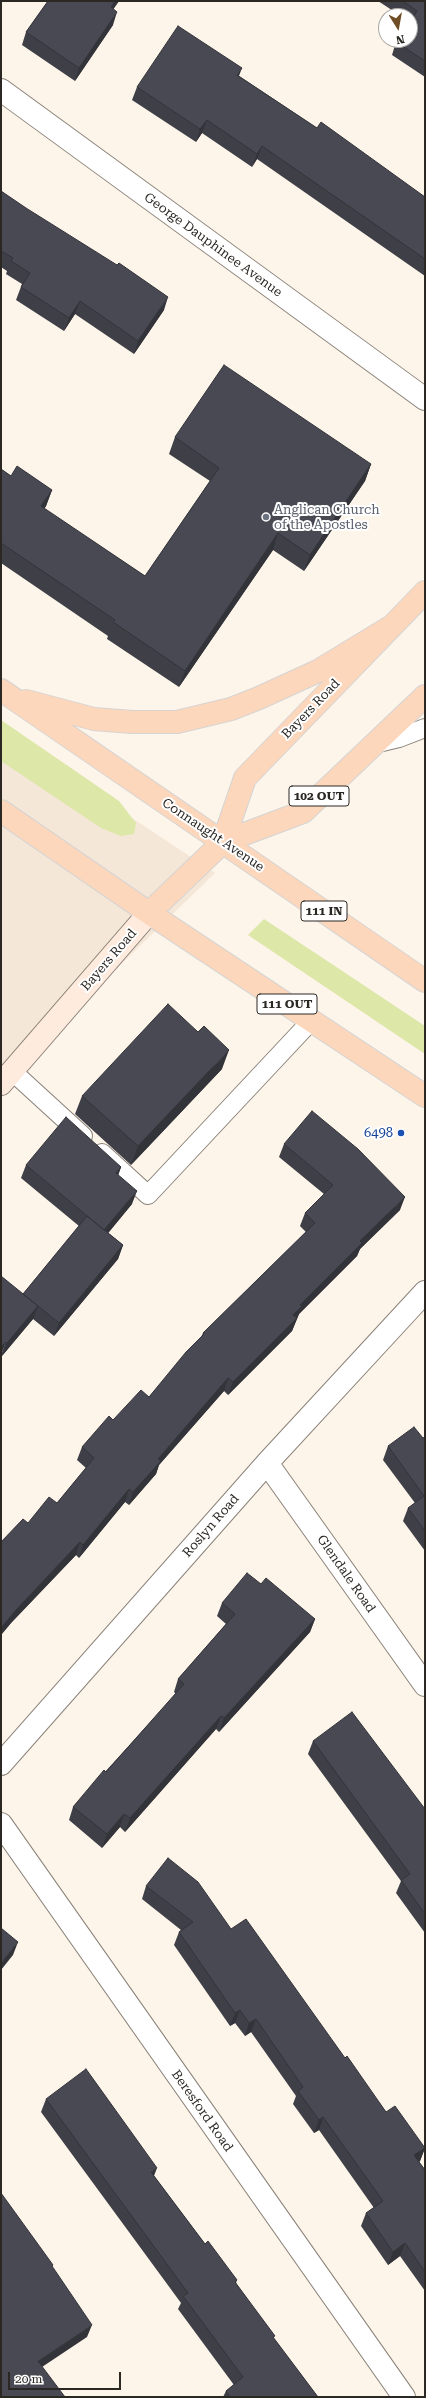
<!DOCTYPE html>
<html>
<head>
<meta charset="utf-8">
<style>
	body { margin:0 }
	#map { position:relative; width:426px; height:2398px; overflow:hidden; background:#fdf4ea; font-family:"Roboto Serif",serif }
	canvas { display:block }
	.frame { position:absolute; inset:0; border:2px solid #2b2824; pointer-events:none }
	.north { position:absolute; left:378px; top:8px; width:40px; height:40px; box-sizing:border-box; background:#fff; border:1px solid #aaa9a7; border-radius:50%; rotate:169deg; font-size:11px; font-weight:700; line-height:16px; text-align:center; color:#2b2824 }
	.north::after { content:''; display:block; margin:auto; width:14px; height:18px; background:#6f4d25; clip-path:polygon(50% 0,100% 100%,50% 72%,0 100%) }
	.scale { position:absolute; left:8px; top:2372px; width:113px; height:18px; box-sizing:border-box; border:2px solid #2b2824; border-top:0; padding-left:5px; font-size:12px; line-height:14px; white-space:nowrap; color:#2b2824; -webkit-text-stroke:3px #fff; paint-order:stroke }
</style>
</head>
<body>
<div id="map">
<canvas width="426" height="2398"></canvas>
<div class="frame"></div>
<div class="north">N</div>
<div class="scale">20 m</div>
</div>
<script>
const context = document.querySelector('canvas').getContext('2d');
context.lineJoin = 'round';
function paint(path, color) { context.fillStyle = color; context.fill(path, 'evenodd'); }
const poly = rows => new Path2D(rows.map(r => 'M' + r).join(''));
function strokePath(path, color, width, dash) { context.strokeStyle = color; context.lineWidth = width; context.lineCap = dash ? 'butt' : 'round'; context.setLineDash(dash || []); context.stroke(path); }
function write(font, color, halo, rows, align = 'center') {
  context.font = font + ' "Roboto Serif",serif'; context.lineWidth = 4; context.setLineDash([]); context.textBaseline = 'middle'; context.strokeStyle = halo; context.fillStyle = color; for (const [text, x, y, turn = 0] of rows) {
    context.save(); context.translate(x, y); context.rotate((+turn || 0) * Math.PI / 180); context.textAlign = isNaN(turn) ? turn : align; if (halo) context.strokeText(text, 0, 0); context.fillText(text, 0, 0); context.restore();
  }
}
const built = poly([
	[1,731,215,873,1,1081]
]);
const green = poly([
	[1,720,119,801,136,823,134,834,121,836,101,828,1,761],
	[264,919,425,1026,425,1054,248,935]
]);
const service = poly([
	[374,744,399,738,425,728],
	[13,1072,83,1136],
	[102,1153,148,1195,312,1020]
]);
const minor = poly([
	[1,90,425,399],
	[267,1463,425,1685],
	[1,1764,267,1463,425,1292],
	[1,1824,404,2397]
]);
const secondary = poly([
	[1,1084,149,913]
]);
const primary = poly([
	[1,690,425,981],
	[26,701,94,719,132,722,177,722,231,709,259,698,318,671,392,626],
	[1,811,149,913,425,1096],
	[223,842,245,778,425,592],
	[149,913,223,842,303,812,425,696]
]);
const wall = poly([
	[48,1,119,1,113,9,113,25,75,81,22,45,26,32],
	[378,1,425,1,425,77,392,55,396,42,410,40,410,16,401,16],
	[239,76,317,128,425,197,425,276,257,159,252,167,202,133,196,142,132,100,137,87],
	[1,191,164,310,134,354,75,314,64,331,16,300,22,284,6,274,7,271,1,267],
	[175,437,371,464,365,481,304,571,273,550,179,687,107,639,108,636,1,563,1,469,11,476,52,490,46,506,44,509,145,576,210,481,169,454],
	[222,1069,131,1165,75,1114,82,1096],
	[284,1144,400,1210,360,1249,357,1256,299,1314,292,1331,228,1395,224,1391,159,1465,156,1474,129,1505,125,1502,79,1558,76,1555,11,1623,1,1635,1,1542,57,1503,86,1468,77,1460,82,1447,113,1420,149,1397,201,1337,203,1333,306,1232,300,1226,305,1213,324,1194,279,1157],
	[26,1165,121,1167,118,1176,132,1204,108,1233,123,1245,118,1259,54,1336,33,1319,2,1356,1,1355,23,1294,79,1226,21,1178],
	[425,1437,425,1551,403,1521,408,1508,415,1503,383,1460,388,1446,423,1438],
	[261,1584,315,1619,310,1632,219,1732,216,1729,125,1832,120,1827,102,1848,69,1820,73,1807,176,1694,174,1692,178,1679,226,1624,217,1616,222,1603],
	[313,1741,425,1809,425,1933,396,1893,401,1881,308,1754],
	[146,1886,231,1929,345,2058,386,2112,425,2148,420,2161,419,2162,425,2170,425,2291,400,2256,388,2265,361,2226,366,2213,374,2208,319,2130,314,2133,293,2104,296,2096,251,2032,245,2036,235,2023,230,2026,174,1945,179,1932,181,1930,142,1899],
	[46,2099,154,2176,205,2244,237,2280,236,2283,274,2339,318,2397,223,2397,226,2391,234,2385,178,2309,181,2303,41,2112]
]);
const shadedWall = poly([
	[115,1,119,1,106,20,111,7],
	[117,12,113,25,75,81,79,68],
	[242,68,237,81,237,75],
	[207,120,202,133,196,142,200,129],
	[262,146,257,159,252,167,257,154],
	[168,297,164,310,134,354,138,341],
	[80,301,75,314,64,331,69,318],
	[371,464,365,481,304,571,310,555],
	[52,490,46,506,35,523,41,506],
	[278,533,273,550,179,687,185,671],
	[229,1050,222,1069,131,1165,138,1146],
	[121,1167,116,1180,116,1173],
	[137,1191,132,1204,100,1243,104,1230],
	[405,1197,400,1210,360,1249,357,1256,299,1314,292,1331,228,1395,233,1382,293,1315,300,1305,360,1241],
	[123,1245,118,1259,54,1336,59,1323],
	[38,1306,33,1319,2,1356,7,1343],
	[6,1342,1,1355,1,1347],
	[228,1378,224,1391,159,1465,156,1474,129,1505,133,1492,158,1459],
	[129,1489,125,1502,79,1558,83,1545],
	[80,1542,76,1555,11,1623,1,1635,1,1628,16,1610],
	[315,1619,310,1632,219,1732,224,1718],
	[221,1716,216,1729,125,1832,130,1818],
	[124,1814,120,1827,102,1848,107,1834],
	[18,1942,13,1955,1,1970,1,1963],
	[240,2010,235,2023,230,2026,235,2013],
	[256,2019,251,2032,245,2036,249,2023],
	[323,2117,319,2130,314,2133,319,2120],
	[425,2148,420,2161,410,2168,414,2155],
	[157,2168,152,2181,151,2172],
	[405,2243,400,2256,388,2265,393,2252],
	[92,2325,87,2337,33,2373,38,2361]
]);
const building = poly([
	[48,1,115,1,111,7,117,12,79,68,26,32,48,1],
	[403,1,425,1,425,61,396,42,398,40,410,40,410,22,417,11,403,1],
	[178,26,242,68,237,75,317,128,321,122,425,197,425,259,262,146,257,154,207,120,200,129,137,87,178,26],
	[1,191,26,208,117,265,119,263,168,297,138,341,80,301,69,318,21,287,30,273,11,261,13,258,1,251,1,191],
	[224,365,371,464,310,555,278,533,185,671,113,622,115,620,1,543,1,469,11,476,17,466,52,490,41,506,145,576,219,468,175,437,224,365],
	[168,1004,198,1032,204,1026,229,1050,138,1146,82,1096,168,1004],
	[312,1111,358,1149,405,1197,360,1241,362,1243,300,1305,302,1306,293,1315,297,1318,233,1382,228,1378,158,1459,161,1461,133,1492,129,1489,83,1545,80,1542,16,1610,1,1628,1,1542,23,1519,28,1523,49,1497,57,1503,94,1458,82,1447,109,1416,113,1420,141,1390,149,1397,186,1352,204,1334,203,1333,315,1223,305,1213,333,1185,284,1144,312,1111],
	[66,1117,121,1167,116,1173,137,1191,104,1230,26,1165,66,1117],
	[87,1216,123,1245,59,1323,23,1294,87,1216],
	[1,1276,38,1306,7,1343,6,1342,1,1347,1,1276],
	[414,1427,423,1438,425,1437,425,1531,408,1508,424,1496,388,1446,414,1427],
	[247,1573,261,1584,266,1578,315,1619,224,1718,221,1716,130,1818,124,1814,107,1834,73,1807,104,1770,106,1772,184,1684,178,1679,235,1614,222,1603,247,1573],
	[352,1712,425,1809,425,1812,424,1813,425,1814,425,1914,401,1880,410,1874,313,1741,352,1712],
	[168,1858,198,1882,231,1929,246,1919,345,2058,347,2056,386,2112,395,2106,425,2148,414,2155,425,2170,425,2272,405,2243,393,2252,366,2213,383,2201,323,2117,319,2120,298,2091,303,2087,256,2019,249,2023,240,2010,235,2013,179,1932,193,1922,146,1886,168,1858],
	[1,1928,18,1942,1,1963,1,1928],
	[86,2069,157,2168,151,2172,205,2244,208,2241,237,2280,235,2282,275,2336,273,2337,318,2397,230,2397,226,2391,243,2377,183,2296,188,2293,46,2099,86,2069],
	[1,2193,53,2265,52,2266,92,2325,38,2361,65,2397,1,2397,1,2193]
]);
const markers = [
	[266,517,4,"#6b7280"],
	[401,1133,4,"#1a4fb4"]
];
const shields = [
	[319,796,60],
	[324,911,46],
	[287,1004,60]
];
const shieldNames = [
	["102 OUT",319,796],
	["111 IN",324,911],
	["111 OUT",287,1004]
];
const streetNames = [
	["George Dauphinee Avenue",213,245,36],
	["Bayers Road",311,709,-46],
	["Connaught Avenue",213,835,34],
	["Bayers Road",109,960,-49],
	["Roslyn Road",211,1526,-49],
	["Glendale Road",346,1574,55],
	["Beresford Road",202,2111,55]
];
const worshipNames = [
	["Anglican Church",274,510],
	["of the Apostles",274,525]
];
const transitNames = [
	["6498",393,1133]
];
paint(built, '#f5e7d7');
paint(green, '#dce7a8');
strokePath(service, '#8a8279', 20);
strokePath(minor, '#8a8279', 24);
strokePath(secondary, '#8a8279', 24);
strokePath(primary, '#d5d4d3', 24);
strokePath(service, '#fff', 18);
strokePath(minor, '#fff', 22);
strokePath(secondary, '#feebdd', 22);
strokePath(primary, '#fdd7bc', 22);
paint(wall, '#3f3f47');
paint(shadedWall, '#33333a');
paint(building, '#494953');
strokePath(building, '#33333a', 1);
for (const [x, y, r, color] of markers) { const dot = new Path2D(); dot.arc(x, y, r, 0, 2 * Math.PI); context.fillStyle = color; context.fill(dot); strokePath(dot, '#fff', 1.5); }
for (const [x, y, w] of shields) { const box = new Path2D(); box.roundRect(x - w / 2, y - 10, w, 20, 3); context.fillStyle = '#fff'; context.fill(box); strokePath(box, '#2b2824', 1); }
write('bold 12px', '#2b2824', null, shieldNames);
write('13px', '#2b2824', '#fff', streetNames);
write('13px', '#5b616d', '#fff', worshipNames, 'left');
write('13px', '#164399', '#fff', transitNames, 'right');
</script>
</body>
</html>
